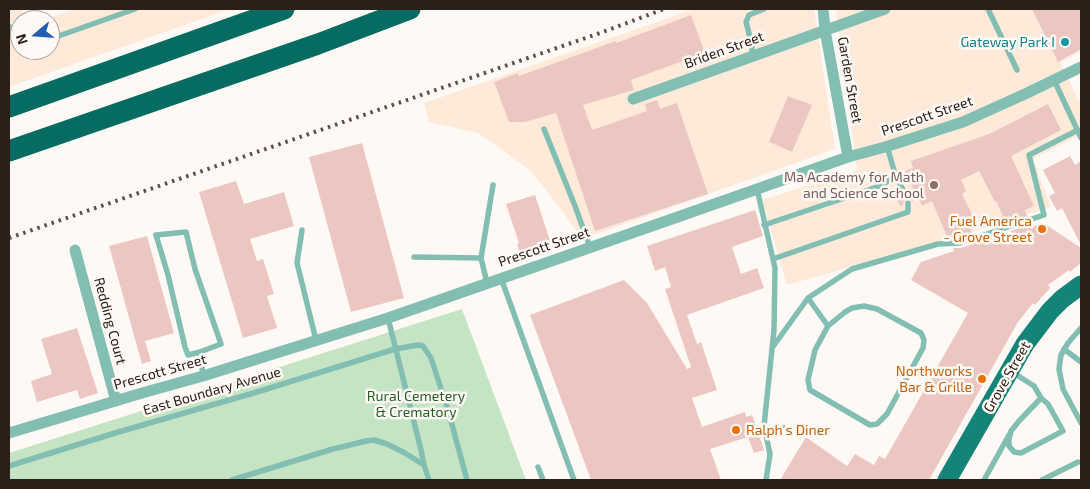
<!DOCTYPE html>
<html>
<head>
<meta charset="utf-8">
<style>
	body { margin:0 }
	#map { position:relative; width:1090px; height:489px; overflow:hidden; background:#fff9f5; font-family:"Exo 2",sans-serif }
	canvas { display:block }
	.frame { position:absolute; inset:0; border:10px solid #2a2018; pointer-events:none }
	.north { position:absolute; left:10px; top:10px; width:50px; height:50px; box-sizing:border-box; background:#fff9f5; border:1px solid #aaa29d; border-radius:50%; rotate:252deg; font-size:14px; font-weight:700; line-height:20px; text-align:center; color:#2a2018 }
	.north::after { content:''; display:block; margin:auto; width:18px; height:22px; background:#235fb1; clip-path:polygon(50% 0,100% 100%,50% 72%,0 100%) }
</style>
</head>
<body>
<div id="map">
<canvas width="1090" height="489"></canvas>
<div class="frame"></div>
<div class="north">N</div>
</div>
<script>
const context = document.querySelector('canvas').getContext('2d');
context.lineJoin = 'round';
function paint(path, color) { context.fillStyle = color; context.fill(path, 'evenodd'); }
const poly = rows => new Path2D(rows.map(r => 'M' + r).join(''));
function strokePath(path, color, width, dash) { context.strokeStyle = color; context.lineWidth = width; context.lineCap = dash ? 'butt' : 'round'; context.setLineDash(dash || []); context.stroke(path); }
function write(font, color, halo, rows, align = 'center') {
  context.font = font + ' "Exo 2",sans-serif'; context.lineWidth = 5; context.setLineDash([]); context.textBaseline = 'middle'; context.strokeStyle = halo; context.fillStyle = color; for (const [text, x, y, turn = 0] of rows) {
    context.save(); context.translate(x, y); context.rotate((+turn || 0) * Math.PI / 180); context.textAlign = isNaN(turn) ? turn : align; if (halo) context.strokeText(text, 0, 0); context.fillText(text, 0, 0); context.restore();
  }
}
const built = poly([
	[9,9,22,9,25,20,20,20,20,50,50,50,50,20,43,20,75,9,230,9,9,87],
	[694,9,814,9,835,149,582,239,560,208,530,170,478,133,429,122,424,103],
	[836,9,1081,9,1081,52,1060,62,1081,105,1081,134,1033,159,1051,207,946,240,787,285,762,200,857,170]
]);
const green = poly([
	[462,309,526,480,9,480,9,453]
]);
const building = poly([
	[1032,9,1081,9,1081,49,1058,62],
	[691,15,705,53,631,80,634,90,583,105,592,130,647,111,645,104,657,100,660,109,677,103,708,194,595,231,556,113,525,122,509,122,494,82,518,73,519,76,616,41,616,43],
	[788,96,812,105,792,152,769,142],
	[1048,104,1061,130,1011,156,1034,206,1025,210,1027,216,1006,223,996,201,995,202,979,171,961,180,966,191,962,194,977,224,970,227,972,234,959,238,948,239,932,201,922,206,919,198,912,201,908,198,904,200,903,205,900,206,895,196,900,194,902,196,906,196,908,194,908,190,913,188,905,171,913,168,911,161,989,134],
	[362,143,404,298,351,312,309,157],
	[1070,156,1075,165,1081,161,1081,245,1062,208,1057,211,1049,196,1055,193,1043,170],
	[236,181,244,204,284,192,294,226,250,239,257,261,263,259,274,294,267,296,277,328,243,338,199,192],
	[535,195,551,244,520,254,517,244,519,243,506,204],
	[755,210,763,236,732,247,741,274,757,268,764,288,687,315,697,344,701,342,717,390,692,398,702,427,745,412,746,417,752,415,764,450,754,453,748,437,710,449,721,480,591,480,530,315,624,280,647,303,687,369,691,367,665,289,671,287,665,267,655,271,647,246],
	[1043,224,1048,226,1081,248,1081,263,1070,272,1069,270,1048,285,1050,288,1035,305,1033,303,1018,322,929,480,780,480,806,437,847,466,855,454,874,465,879,456,885,459,968,313,911,280,921,262,954,251,953,248,961,248,976,243,977,244,1012,233,1010,231,1030,225,1031,227],
	[147,236,174,333,145,341,151,361,142,364,109,246],
	[77,328,98,393,80,399,77,390,37,402,31,381,52,374,41,339]
]);
const lane = poly([
	[988,9,1017,70],
	[9,26,12,34,20,42],
	[50,39,135,9],
	[752,56,752,45,746,22,749,15,764,9],
	[1054,80,1081,138],
	[544,129,575,206,590,247],
	[887,146,895,174,904,192],
	[757,189,775,268,774,330,764,426,770,454,766,480],
	[764,225,883,185,895,174],
	[302,230,297,263,316,340],
	[414,257,481,258],
	[773,259,908,212,908,203],
	[501,278,574,480],
	[487,283,481,258,493,185],
	[808,298,828,326,845,312,852,308,864,306,877,309,921,333,924,340,923,348,887,414,877,424,870,425,810,390,808,380,815,350,828,326],
	[388,318,421,450,424,465],
	[1081,328,1068,343,1061,355,1059,369,1063,389,1081,423],
	[772,348,808,298,852,269,938,244,960,243,1044,215,1029,155,1078,130],
	[1064,349,1081,362],
	[200,352,188,355,185,347,168,275,156,235,186,232,195,269,221,344,200,352,203,376],
	[1012,372,1034,386,1041,398,1048,404,1063,431,1021,453,1014,452,1009,446,1009,439,1011,431,1019,421,1041,398],
	[9,466,115,433,257,392,395,349,418,345,423,346,431,358,448,410,467,480],
	[538,467,543,480],
	[232,480,333,449,366,441,374,440,387,444,405,453,424,465,429,480],
	[984,480,1009,435],
	[1042,480,1078,462]
]);
const street = poly([
	[823,9,825,30,848,157],
	[633,99,885,9],
	[75,250,116,401],
	[9,433,142,393,203,376,388,318,672,219,848,157,885,147,963,122,1025,94,1081,67]
]);
const primary = poly([
	[947,480,1025,344,1050,311,1062,299,1081,285]
]);
const highway = poly([
	[9,107,284,9],
	[9,151,318,44,410,9]
]);
const rail = poly([
	[9,238,600,33,664,9]
]);
const markers = [
	[1065,42,5,"#0f9aa8"],
	[934,185,5,"#8d6e63"],
	[1042,229,5,"#e8710a"],
	[982,379,5,"#e8710a"],
	[736,430,5,"#e8710a"]
];
const cultureNames = [
	["Gateway Park I",1055,42]
];
const streetNames = [
	["Briden Street",724,50,-20],
	["Garden Street",850,80,80],
	["Prescott Street",927,116,-19],
	["Prescott Street",544,247,-19],
	["Redding Court",110,321,75],
	["Prescott Street",160,372,-16],
	["Grove Street",1007,377,-60],
	["East Boundary Avenue",212,391,-16]
];
const educationNames = [
	["Ma Academy for Math",924,177],
	["and Science School",924,193]
];
const foodNames = [
	["Fuel America",1032,221],
	["- Grove Street",1032,237],
	["Northworks",972,371],
	["Bar & Grille",972,387],
	["Ralph's Diner",746,430,"left"]
];
const parkNames = [
	["Rural Cemetery",416,396],
	["& Crematory",416,412]
];
paint(built, '#ffeada');
paint(green, '#c5e4c3');
paint(building, '#ecc7c2');
strokePath(lane, '#83beb3', 5.5);
strokePath(street, '#83beb3', 11);
strokePath(primary, '#138477', 19);
strokePath(highway, '#066c61', 21);
strokePath(rail, '#595049', 4, [2.5, 5]);
for (const [x, y, r, color] of markers) { const dot = new Path2D(); dot.arc(x, y, r, 0, 2 * Math.PI); context.fillStyle = color; context.fill(dot); strokePath(dot, '#fff9f5', 2); }
write('14px', '#0d838f', '#fff9f5', cultureNames, 'right');
write('14px', '#2a2018', '#fff9f5', streetNames);
write('14px', '#785e54', '#fff9f5', educationNames, 'right');
write('14px', '#c56008', '#fff9f5', foodNames, 'right');
write('14px', '#256026', '#fff9f5', parkNames);
</script>
</body>
</html>
